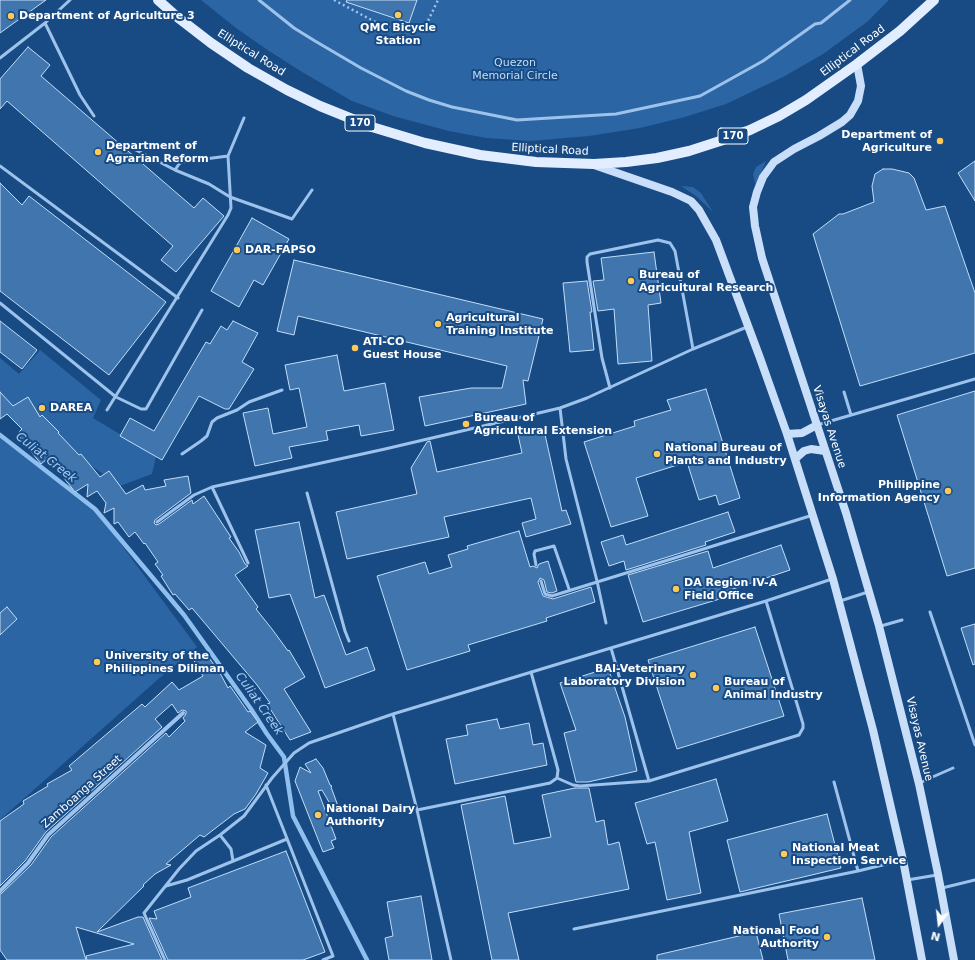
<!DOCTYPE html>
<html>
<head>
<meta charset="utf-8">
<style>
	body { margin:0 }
	#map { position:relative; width:975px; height:960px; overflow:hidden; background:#184b84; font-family:"DejaVu Sans",sans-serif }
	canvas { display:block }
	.north { position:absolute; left:919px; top:904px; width:40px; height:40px; -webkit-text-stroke:3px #184b84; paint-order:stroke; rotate:195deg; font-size:11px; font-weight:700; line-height:16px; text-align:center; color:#fff }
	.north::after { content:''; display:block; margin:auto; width:14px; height:18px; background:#fff; clip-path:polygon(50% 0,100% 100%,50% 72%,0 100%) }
</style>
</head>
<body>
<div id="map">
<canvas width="975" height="960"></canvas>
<div class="north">N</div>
</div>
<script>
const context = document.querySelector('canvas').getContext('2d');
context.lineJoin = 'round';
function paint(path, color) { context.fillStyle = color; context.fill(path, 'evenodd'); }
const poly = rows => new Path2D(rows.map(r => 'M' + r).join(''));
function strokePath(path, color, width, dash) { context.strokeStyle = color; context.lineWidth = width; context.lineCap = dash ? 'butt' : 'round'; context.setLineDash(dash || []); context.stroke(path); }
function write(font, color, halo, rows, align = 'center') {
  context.font = font + ' "DejaVu Sans",sans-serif'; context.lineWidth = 4; context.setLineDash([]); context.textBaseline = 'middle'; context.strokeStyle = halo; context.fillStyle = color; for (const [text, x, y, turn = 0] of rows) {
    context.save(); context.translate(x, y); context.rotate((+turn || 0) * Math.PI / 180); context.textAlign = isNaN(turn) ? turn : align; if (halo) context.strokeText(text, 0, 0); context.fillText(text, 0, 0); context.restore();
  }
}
const green = poly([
	[201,0,889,0,867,22,823,54,785,76,726,104,685,117,640,128,589,136,531,141,486,138,449,131,393,116,352,101,302,72,269,51,236,28],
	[766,161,759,178,756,188,753,174,756,167],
	[681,186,693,187,701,193,713,212,696,196],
	[40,350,101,400,93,418,156,456,152,474,120,486,0,401,0,358,19,374],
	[0,435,95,509,197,647,156,681,0,820]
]);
const stream = poly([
	[0,435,95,509,184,615,251,709,267,734,284,757,293,816,367,960]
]);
const building = poly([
	[0,0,46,0,0,33,0,0],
	[347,0,417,0,409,23,346,2,347,0],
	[28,47,50,65,41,76,194,208,203,198,224,216,176,272,161,260,173,246,7,101,0,109,0,79,28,47],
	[975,161,975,201,958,173,975,161],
	[883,169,892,169,909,173,914,178,926,210,945,206,975,293,975,353,860,386,813,234,839,214,843,214,874,202,872,186,875,174,883,169],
	[0,183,22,205,29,196,166,302,109,375,0,291,0,183],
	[252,218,289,239,263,285,254,280,239,307,211,291,252,218],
	[654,252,661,303,648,305,652,361,618,364,614,309,598,311,593,281,604,280,601,258,654,252],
	[294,260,543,319,528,381,523,380,526,404,425,426,419,397,471,388,502,388,507,366,298,316,294,335,277,331,294,260],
	[587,281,592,312,590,312,594,350,570,352,563,283,587,281],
	[0,321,37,350,22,369,0,352,0,321],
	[233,321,258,333,242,362,254,369,229,409,225,409,199,396,162,460,120,436,130,418,154,431,206,342,210,344,221,326,227,330,233,321],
	[337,355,344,391,385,383,394,430,361,436,359,425,326,431,328,440,289,447,292,458,255,466,243,413,268,408,273,434,307,427,299,388,290,390,285,365,337,355],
	[706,389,740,498,719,505,716,495,699,500,687,462,636,478,648,516,611,527,584,442,635,426,634,421,671,410,667,400,706,389],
	[975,391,975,568,947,576,897,415,975,391],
	[0,392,13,406,28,397,40,417,42,415,59,432,58,433,79,455,81,454,100,477,109,471,126,494,143,485,145,490,166,486,164,480,188,476,191,493,155,520,154,523,156,525,159,524,192,500,193,504,204,496,231,537,229,538,239,552,245,564,248,566,235,575,258,607,256,609,272,629,288,651,289,650,305,677,284,689,311,732,290,740,267,704,270,703,257,685,192,608,189,610,175,594,173,595,161,576,163,575,155,564,158,562,145,543,144,544,135,532,129,537,118,522,114,524,114,508,104,513,106,503,97,491,87,497,88,484,75,492,53,464,52,455,41,464,17,434,22,429,7,414,0,419,0,392],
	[544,430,562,511,566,510,571,524,526,537,522,523,536,519,531,498,444,517,449,537,347,559,336,512,417,494,411,468,427,442,430,441,437,472,522,453,518,435,544,430],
	[728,512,735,532,705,542,706,545,626,570,624,561,609,566,601,542,623,535,626,545,728,512],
	[299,522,315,598,324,595,346,655,367,647,375,670,325,688,290,594,269,598,255,530,299,522],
	[519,531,530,567,533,566,537,568,539,564,548,561,557,591,552,593,547,592,544,580,540,578,538,582,543,596,553,599,591,587,595,602,546,618,547,621,468,645,470,651,407,670,377,576,425,562,429,574,452,567,448,555,468,549,467,546,519,531],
	[781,545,790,570,721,593,723,598,643,622,628,575,708,551,713,568,781,545],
	[7,607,17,619,0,635,0,613,7,607],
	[975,624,975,664,973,665,961,628,975,624],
	[755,627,784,716,677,749,648,660,755,627],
	[205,652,221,675,228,688,230,686,248,712,250,711,258,722,245,732,266,745,260,768,268,773,256,794,245,809,234,814,204,837,200,835,166,864,171,865,155,874,143,885,144,886,97,932,138,917,143,917,162,960,87,960,86,956,134,944,76,927,86,960,7,960,0,950,0,894,2,893,31,865,51,837,166,733,169,737,185,721,183,718,186,714,186,711,182,710,178,713,172,704,155,719,162,727,46,832,25,861,0,886,0,821,24,804,23,801,48,786,47,784,72,770,69,766,142,704,145,707,172,682,179,690,203,676,193,659,205,652],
	[608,668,625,717,637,771,588,782,576,782,564,733,576,730,560,683,608,668],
	[497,719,500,729,529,723,533,745,543,743,547,765,455,784,446,739,468,735,466,725,497,719],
	[316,759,323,768,330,785,332,786,331,787,338,806,333,809,322,790,318,791,336,839,331,841,334,848,323,852,295,781,300,767,311,773,305,764,316,759],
	[716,779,728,821,689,832,701,893,667,900,655,842,647,844,635,803,716,779],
	[575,788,589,788,596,822,604,820,608,845,619,842,629,889,508,913,519,960,492,960,461,805,505,796,514,844,551,837,542,795,575,788],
	[827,814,841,868,740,892,727,840,827,814],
	[286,851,325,952,303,960,168,960,149,918,157,919,154,911,191,897,188,888,286,851],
	[421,896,432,960,389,960,385,938,393,936,387,902,421,896],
	[862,898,875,960,788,960,779,914,862,898],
	[756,932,763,960,657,960,657,955,756,932]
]);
const path = poly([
	[334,0,383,26,409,31,422,28,427,23,438,0]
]);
const lane = poly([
	[259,0,294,28,315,41,361,68,406,91,429,100,452,107,517,120,616,114,700,96,763,61,815,24,821,23,850,0],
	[45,23,80,95,94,116],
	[0,58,45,23,70,0],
	[130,147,175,170],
	[228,156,182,162,179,164,175,170,209,184,230,197,292,219,312,190],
	[0,166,178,298],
	[0,303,116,397,141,409,146,409,202,310],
	[610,388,602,358,587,262,587,257,590,254,658,240,670,243,675,251,693,349],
	[844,392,851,415],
	[560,408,566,459,597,581,606,623],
	[107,410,228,215,231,208,228,156,244,118],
	[817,425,975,379],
	[182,454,201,441,207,436,212,422,217,418,237,410,249,402,282,390],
	[212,487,248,563],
	[307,493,345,631,349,641],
	[157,522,194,495,212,487,385,449,560,408,587,398,693,349,747,327],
	[536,565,534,554,535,551,554,546,569,589],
	[541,581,545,594,552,596,813,515],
	[840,601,868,592],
	[930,612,975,745],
	[881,626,902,620],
	[611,648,649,781],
	[393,714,417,810,451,960],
	[557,778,573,785,580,786,649,781,799,735,803,728,803,724,766,601],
	[834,782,858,871],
	[920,783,928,779,953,768],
	[266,785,333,956,323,960],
	[417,810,550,783,557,778,558,770,531,672],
	[220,835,231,849,233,861],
	[907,880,937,875],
	[166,886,187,880,287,839],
	[942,888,975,880],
	[574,929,858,871,903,860],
	[165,960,144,913,179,869,196,851,220,835,244,816,272,778,294,753,309,743,393,714,766,601,832,579]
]);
const street = poly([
	[0,891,28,863,48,835,183,713]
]);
const secondary = poly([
	[857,64,861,86,858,101,850,115,842,122,819,136,794,149,774,162,763,177,757,192,753,207,755,226,762,258,846,513,879,626,919,784,938,874,954,960],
	[594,165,672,192,691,201,699,210,716,240,760,358,787,434,833,579,873,730,903,860,922,960],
	[787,434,802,433,817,425],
	[795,459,804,451,811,449,825,451]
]);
const primary = poly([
	[158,0,176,16,211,43,248,68,287,90,320,106,372,127,425,143,480,155,536,162,594,164,626,162,657,158,689,151,720,141,750,130,779,116,806,100,857,64,900,31,934,0]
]);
const markers = [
	[398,15,4,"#ffc958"],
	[11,16,4,"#ffc958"],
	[940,141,4,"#ffc958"],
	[98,152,4,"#ffc958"],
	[237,250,4,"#ffc958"],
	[631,281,4,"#ffc958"],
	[438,324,4,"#ffc958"],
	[355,348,4,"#ffc958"],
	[42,408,4,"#ffc958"],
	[466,424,4,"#ffc958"],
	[657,454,4,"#ffc958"],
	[948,491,4,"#ffc958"],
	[676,589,4,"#ffc958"],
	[97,662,4,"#ffc958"],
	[693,675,4,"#ffc958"],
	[716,688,4,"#ffc958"],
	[318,815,4,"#ffc958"],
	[784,854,4,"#ffc958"],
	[827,937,4,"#ffc958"]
];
const shields = [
	[360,123,30],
	[733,136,30]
];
const shieldNames = [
	["170",360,123],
	["170",733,136]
];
const poiNames = [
	["Department of Agriculture 3",19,16],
	["QMC Bicycle",398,28,"center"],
	["Station",398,41,"center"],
	["Department of",932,135,"right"],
	["Agriculture",932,148,"right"],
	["Department of",106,146],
	["Agrarian Reform",106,159],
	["DAR-FAPSO",245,250],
	["Bureau of",639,275],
	["Agricultural Research",639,288],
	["Agricultural",446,318],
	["Training Institute",446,331],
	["ATI-CO",363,342],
	["Guest House",363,355],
	["DAREA",50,408],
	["Bureau of",474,418],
	["Agricultural Extension",474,431],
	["National Bureau of",665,448],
	["Plants and Industry",665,461],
	["Philippine",940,485,"right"],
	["Information Agency",940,498,"right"],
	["DA Region IV-A",684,583],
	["Field Office",684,596],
	["University of the",105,656],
	["Philippines Diliman",105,669],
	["BAI-Veterinary",685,669,"right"],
	["Laboratory Division",685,682,"right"],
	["Bureau of",724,682],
	["Animal Industry",724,695],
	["National Dairy",326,809],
	["Authority",326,822],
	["National Meat",792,848],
	["Inspection Service",792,861],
	["National Food",819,931,"right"],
	["Authority",819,944,"right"]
];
const streetNames = [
	["Elliptical Road",853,51,-37],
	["Elliptical Road",251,53,32],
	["Elliptical Road",550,150,3],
	["Visayas Avenue",829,427,72],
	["Visayas Avenue",919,739,77],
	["Zamboanga Street",82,792,-42]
];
const parkNames = [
	["Quezon",515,63],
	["Memorial Circle",515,76]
];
const waterNames = [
	["Culiat Creek",46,458,38],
	["Culiat Creek",259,704,55]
];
paint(green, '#2b65a3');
strokePath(stream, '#8fbfef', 4.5);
paint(building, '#4075ae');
strokePath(building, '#c2ddf9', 1);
strokePath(path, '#9dc3ec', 2.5, [2, 3]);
strokePath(lane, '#9dc3ec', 3);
strokePath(street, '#9dc3ec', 4);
strokePath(secondary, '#c9dff9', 8);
strokePath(primary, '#e2eeff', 10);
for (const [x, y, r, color] of markers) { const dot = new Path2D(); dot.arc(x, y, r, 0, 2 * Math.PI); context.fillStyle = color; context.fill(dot); strokePath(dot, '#184b84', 1.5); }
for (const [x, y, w] of shields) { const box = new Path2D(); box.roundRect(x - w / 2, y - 8, w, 16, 3); context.fillStyle = '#184b84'; context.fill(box); strokePath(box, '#fff', 1); }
write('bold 10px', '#fff', null, shieldNames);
write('bold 11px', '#fff', '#184b84', poiNames, 'left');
write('11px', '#fff', '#184b84', streetNames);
write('11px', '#c2ddf9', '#184b84', parkNames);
write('italic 12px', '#a8cdf4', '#184b84', waterNames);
</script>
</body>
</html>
